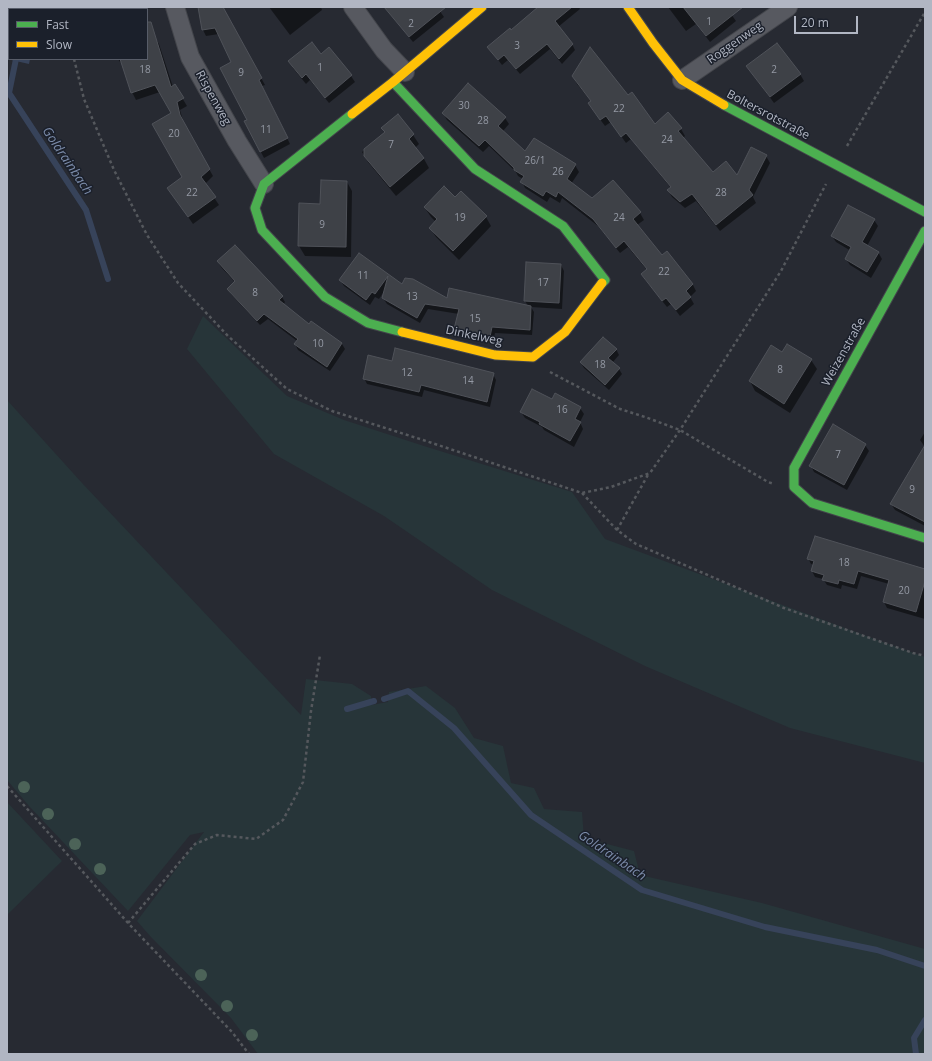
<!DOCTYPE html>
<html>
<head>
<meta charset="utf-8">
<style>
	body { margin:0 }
	#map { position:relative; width:932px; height:1061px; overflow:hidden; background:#272a32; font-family:"Open Sans",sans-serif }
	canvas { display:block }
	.frame { position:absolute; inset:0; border:8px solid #b1b6c3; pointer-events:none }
	.legend { position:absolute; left:8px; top:8px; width:140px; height:52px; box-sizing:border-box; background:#1b202b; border:1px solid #575c68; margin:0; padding:5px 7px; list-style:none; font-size:12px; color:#b1b6c3 }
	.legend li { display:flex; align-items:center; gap:8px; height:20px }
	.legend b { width:20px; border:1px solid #575c68 }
	.scale { position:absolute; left:794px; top:16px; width:64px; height:18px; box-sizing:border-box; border:2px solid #b1b6c3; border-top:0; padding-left:5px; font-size:12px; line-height:14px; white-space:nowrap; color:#b1b6c3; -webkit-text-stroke:3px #1b202b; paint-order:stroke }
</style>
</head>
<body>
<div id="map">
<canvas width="932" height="1061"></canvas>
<div class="frame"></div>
<ul class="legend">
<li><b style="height:5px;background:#4caf50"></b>Fast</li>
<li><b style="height:5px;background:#ffc107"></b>Slow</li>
</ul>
<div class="scale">20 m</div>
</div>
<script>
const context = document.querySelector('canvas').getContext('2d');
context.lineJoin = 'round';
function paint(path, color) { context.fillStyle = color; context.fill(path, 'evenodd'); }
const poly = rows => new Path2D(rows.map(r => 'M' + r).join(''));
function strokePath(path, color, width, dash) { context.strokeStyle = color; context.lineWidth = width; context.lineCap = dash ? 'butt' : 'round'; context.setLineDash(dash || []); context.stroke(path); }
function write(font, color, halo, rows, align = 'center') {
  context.font = font + ' "Open Sans",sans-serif'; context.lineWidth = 3; context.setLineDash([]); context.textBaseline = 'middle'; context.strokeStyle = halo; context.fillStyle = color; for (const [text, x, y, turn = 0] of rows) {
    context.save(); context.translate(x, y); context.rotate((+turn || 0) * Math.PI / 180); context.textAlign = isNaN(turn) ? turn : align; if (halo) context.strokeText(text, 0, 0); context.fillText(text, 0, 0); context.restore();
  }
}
const green = poly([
	[203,316,287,396,344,420,424,446,572,492,605,539,869,637,925,657,925,763,790,728,645,666,492,590,384,516,274,454,187,349],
	[7,400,82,483,301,715,306,679,352,684,371,696,371,705,388,702,389,692,426,686,455,708,474,738,503,746,511,783,534,788,544,809,582,812,584,838,634,851,640,875,762,903,925,949,925,1054,258,1054,231,1018,150,936,137,921,204,832,190,835,128,911,29,806,7,780],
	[7,802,62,861,7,915]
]);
const water = poly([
	[9,16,9,59,30,59,29,64,7,59,7,28]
]);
const shadow = poly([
	[199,7,222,7,265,85,262,86,290,144,264,158,245,121,248,120,232,63,219,34,206,36,203,30],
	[269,7,321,7,322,10,290,35],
	[384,7,437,7,444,17,413,42],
	[539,7,579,7,580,9,558,27,572,44,575,50,562,64,550,49,520,74,508,60,502,65,492,52,510,31],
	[668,7,726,7,736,21,710,42,696,24,686,31],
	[154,36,159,44,173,87,175,86,187,106,180,110,184,124,213,176,205,184,219,205,193,224,173,195,184,178,173,114,160,92,136,100,132,92,122,62,120,62,118,59,147,59,147,39],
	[329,48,351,76,355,82,329,103,310,80,306,84,293,68,290,61,320,55],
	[751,72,800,74,804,81,774,103],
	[573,76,628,96,655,125,668,114,681,129,685,136,683,138,713,173,737,177,766,156,770,163,753,197,756,203,720,231,696,201,685,208,672,197,668,190,671,188,631,139,626,143,611,122,605,126,593,110,592,102,577,84],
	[468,85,505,118,509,124,503,131,525,153,534,139,575,165,579,172,571,184,592,199,613,181,640,213,644,220,637,225,662,257,667,253,693,285,696,291,690,297,694,304,680,316,671,304,667,307,646,281,642,275,647,270,628,247,620,253,598,226,562,198,560,203,550,197,547,202,525,188,522,182,523,179,518,176,516,172,489,146,483,152,447,120,443,113],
	[398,115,413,135,419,144,415,148,424,159,429,168,396,196,368,162,362,152,385,133,382,128],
	[347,182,352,191,351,257,305,256,299,246,300,204,321,205],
	[455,198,486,217,491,226,459,260,436,237,430,228,436,222,431,217,425,208],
	[874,220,878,226,867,246,878,252,882,259,871,278,850,265,846,259,851,251,836,242,832,236],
	[235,246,282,297,285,302,283,305,309,325,311,322,342,344,345,349,330,371,298,350,295,344,297,341,268,319,260,325,231,294,228,289,235,282,221,267,218,262],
	[360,254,402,285,448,300,528,306,525,301,561,265,564,271,562,309,531,307,534,312,532,335,495,333,493,342,459,335,455,329,459,314,428,309,420,323,387,304,383,298,385,290,379,299,375,297,370,305,344,286,341,281],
	[616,349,619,355,612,363,619,369,622,374,609,390,584,368,581,363],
	[782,353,811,360,817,369,790,413,755,391,750,381],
	[393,362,493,374,496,380,490,407,424,390,422,397,367,384,364,378],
	[580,408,584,414,580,422,583,429,574,447,544,430,542,427,525,418,521,412],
	[925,432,925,526,895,510,891,504,925,447,920,440],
	[865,445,869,451,847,490,814,472,811,466],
	[808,558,925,570,925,619,887,608,884,602,889,584,861,576,857,589,842,585,841,589,827,585,823,579,815,577,812,571,814,565,811,564]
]);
const stream = poly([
	[27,9,27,7],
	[16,59,9,93,86,210,108,279],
	[384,699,408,691,454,728,531,815,642,890,765,927,877,950,925,966],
	[347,709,374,701],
	[916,1054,914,1038,925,1020]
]);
const building = poly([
	[198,7,223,7,262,78,259,80,288,138,260,152,244,121,247,120,220,68,231,62,215,28,202,30,198,7],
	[384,7,446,7,409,37,384,7],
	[538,7,572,7,555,21,573,44,559,59,547,44,516,69,504,55,498,60,487,47,510,28,511,30,538,7],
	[683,7,743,7,706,36,683,7],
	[147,22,151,22,171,87,175,84,184,98,177,102,180,115,210,169,201,177,216,197,188,217,167,188,182,177,152,124,171,113,155,85,131,93,120,59,147,59,147,22],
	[312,42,321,54,329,47,352,75,325,98,306,74,302,78,288,61,312,42],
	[777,43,801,74,770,97,746,66,777,43],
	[590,47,628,95,632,92,655,124,668,112,682,128,678,131,713,172,726,161,737,175,751,147,767,155,749,190,753,195,716,225,692,194,680,202,667,190,671,187,626,133,621,137,606,116,600,120,588,103,591,101,572,76,590,47],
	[468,83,506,117,498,126,525,151,534,138,576,164,567,179,592,198,613,180,641,212,633,219,662,255,667,251,693,284,686,291,691,297,676,310,666,298,662,301,641,274,647,269,624,241,616,248,593,219,558,192,556,197,546,191,543,196,520,182,524,176,514,170,514,168,485,140,479,146,442,113,468,83],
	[398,114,414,134,409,139,424,158,390,187,364,156,364,149,385,132,381,128,398,114],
	[321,180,347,181,346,247,298,246,299,203,320,204,321,180],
	[444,186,455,197,461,191,487,216,453,251,429,228,437,219,424,207,444,186],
	[848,205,875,219,862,242,879,252,867,272,845,259,851,247,831,236,848,205],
	[235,245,283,296,279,300,309,324,311,321,342,343,327,367,294,344,298,339,264,314,257,321,227,289,235,281,217,261,235,245],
	[359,253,402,284,405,278,413,279,447,298,449,288,531,306,530,330,492,327,490,337,454,329,459,309,425,304,417,318,382,298,388,276,375,294,372,292,366,300,339,280,359,253],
	[526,262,561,264,559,303,524,301,526,262],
	[603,337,617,349,608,358,620,368,605,385,580,362,603,337],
	[787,344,812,359,784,404,749,381,771,345,782,352,787,344],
	[395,348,494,373,487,402,421,385,419,392,363,379,368,355,392,361,395,348],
	[532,389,552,399,555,393,581,407,575,419,581,422,570,441,539,424,540,422,520,412,532,389],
	[833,424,866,444,844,485,809,466,833,424],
	[925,445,925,522,890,504,925,445],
	[815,536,925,569,925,581,916,612,883,602,889,580,858,571,854,584,839,580,838,584,822,580,824,575,811,571,814,561,807,559,815,536]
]);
const path = poly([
	[69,7,69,9],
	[74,59,84,99,114,170,147,235,178,283,228,336,287,389,332,411,423,440,582,493,611,487,650,473,680,430,781,271,826,184],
	[847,146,925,12],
	[550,372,620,409,645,417,680,430,768,482,774,484],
	[582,493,617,530,636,544,784,608,913,653,925,656],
	[617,530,649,473],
	[7,786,128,923,232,1032,249,1054],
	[128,923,195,844,217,835,256,839,283,820,303,782,311,711,320,655]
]);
const street = poly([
	[175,7,190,57,237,141,264,184],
	[353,7,384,50,405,72],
	[682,80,788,7]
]);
const fast = poly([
	[393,82,475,169,563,226,605,280,602,283],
	[724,105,925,212],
	[352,114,264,184,255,208,262,230,325,297,368,323,402,332],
	[925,231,794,468,794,487,812,503,925,538]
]);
const slow = poly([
	[628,7,653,43,682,80,724,105],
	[352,114,393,82,482,7],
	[402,332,495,355,533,357,565,332,602,283]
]);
const trees = [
	[24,787],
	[48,814],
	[75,844],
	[100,869],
	[201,975],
	[227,1006],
	[252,1035]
];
const numberNames = [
	["1",709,22],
	["2",411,24],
	["3",517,46],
	["1",320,68],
	["18",145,70],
	["2",774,70],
	["9",241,73],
	["30",464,106],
	["22",619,109],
	["28",483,121],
	["11",266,130],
	["20",174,134],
	["24",667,140],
	["7",391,145],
	["26/1",535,161],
	["26",558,172],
	["22",192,193],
	["28",721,193],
	["19",460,218],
	["24",619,218],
	["9",322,225],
	["22",664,272],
	["11",363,276],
	["17",543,283],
	["8",255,293],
	["13",412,297],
	["15",475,319],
	["10",318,344],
	["18",600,365],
	["8",780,370],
	["12",407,373],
	["14",468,381],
	["16",562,410],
	["7",838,455],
	["9",912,490],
	["18",844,563],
	["20",904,591]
];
const streetNames = [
	["Roggenweg",735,43,-35],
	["Rispenweg",213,98,61],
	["Boltersrotstraße",768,115,28],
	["Dinkelweg",474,336,12],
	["Weizenstraße",844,352,-61]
];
const waterNames = [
	["Goldrainbach",67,161,56],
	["Goldrainbach",612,856,34]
];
paint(green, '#273539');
paint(water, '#37435a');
paint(shadow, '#0007');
strokePath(stream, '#37435a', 6);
paint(building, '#3e4147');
strokePath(building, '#4f5259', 1);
strokePath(street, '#43454b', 20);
strokePath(fast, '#43454b', 11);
strokePath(slow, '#43454b', 11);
strokePath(path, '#55585d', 2.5, [3, 3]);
strokePath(street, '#575960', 18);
strokePath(fast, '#4caf50', 9);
strokePath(slow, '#ffc107', 9);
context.fillStyle = '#4c6358';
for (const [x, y] of trees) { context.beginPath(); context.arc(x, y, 6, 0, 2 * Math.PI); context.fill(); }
write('10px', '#9499a4', null, numberNames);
write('12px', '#b1b6c3', '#1b202b', streetNames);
write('italic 13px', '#7b8ba9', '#1b202b', waterNames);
</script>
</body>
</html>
